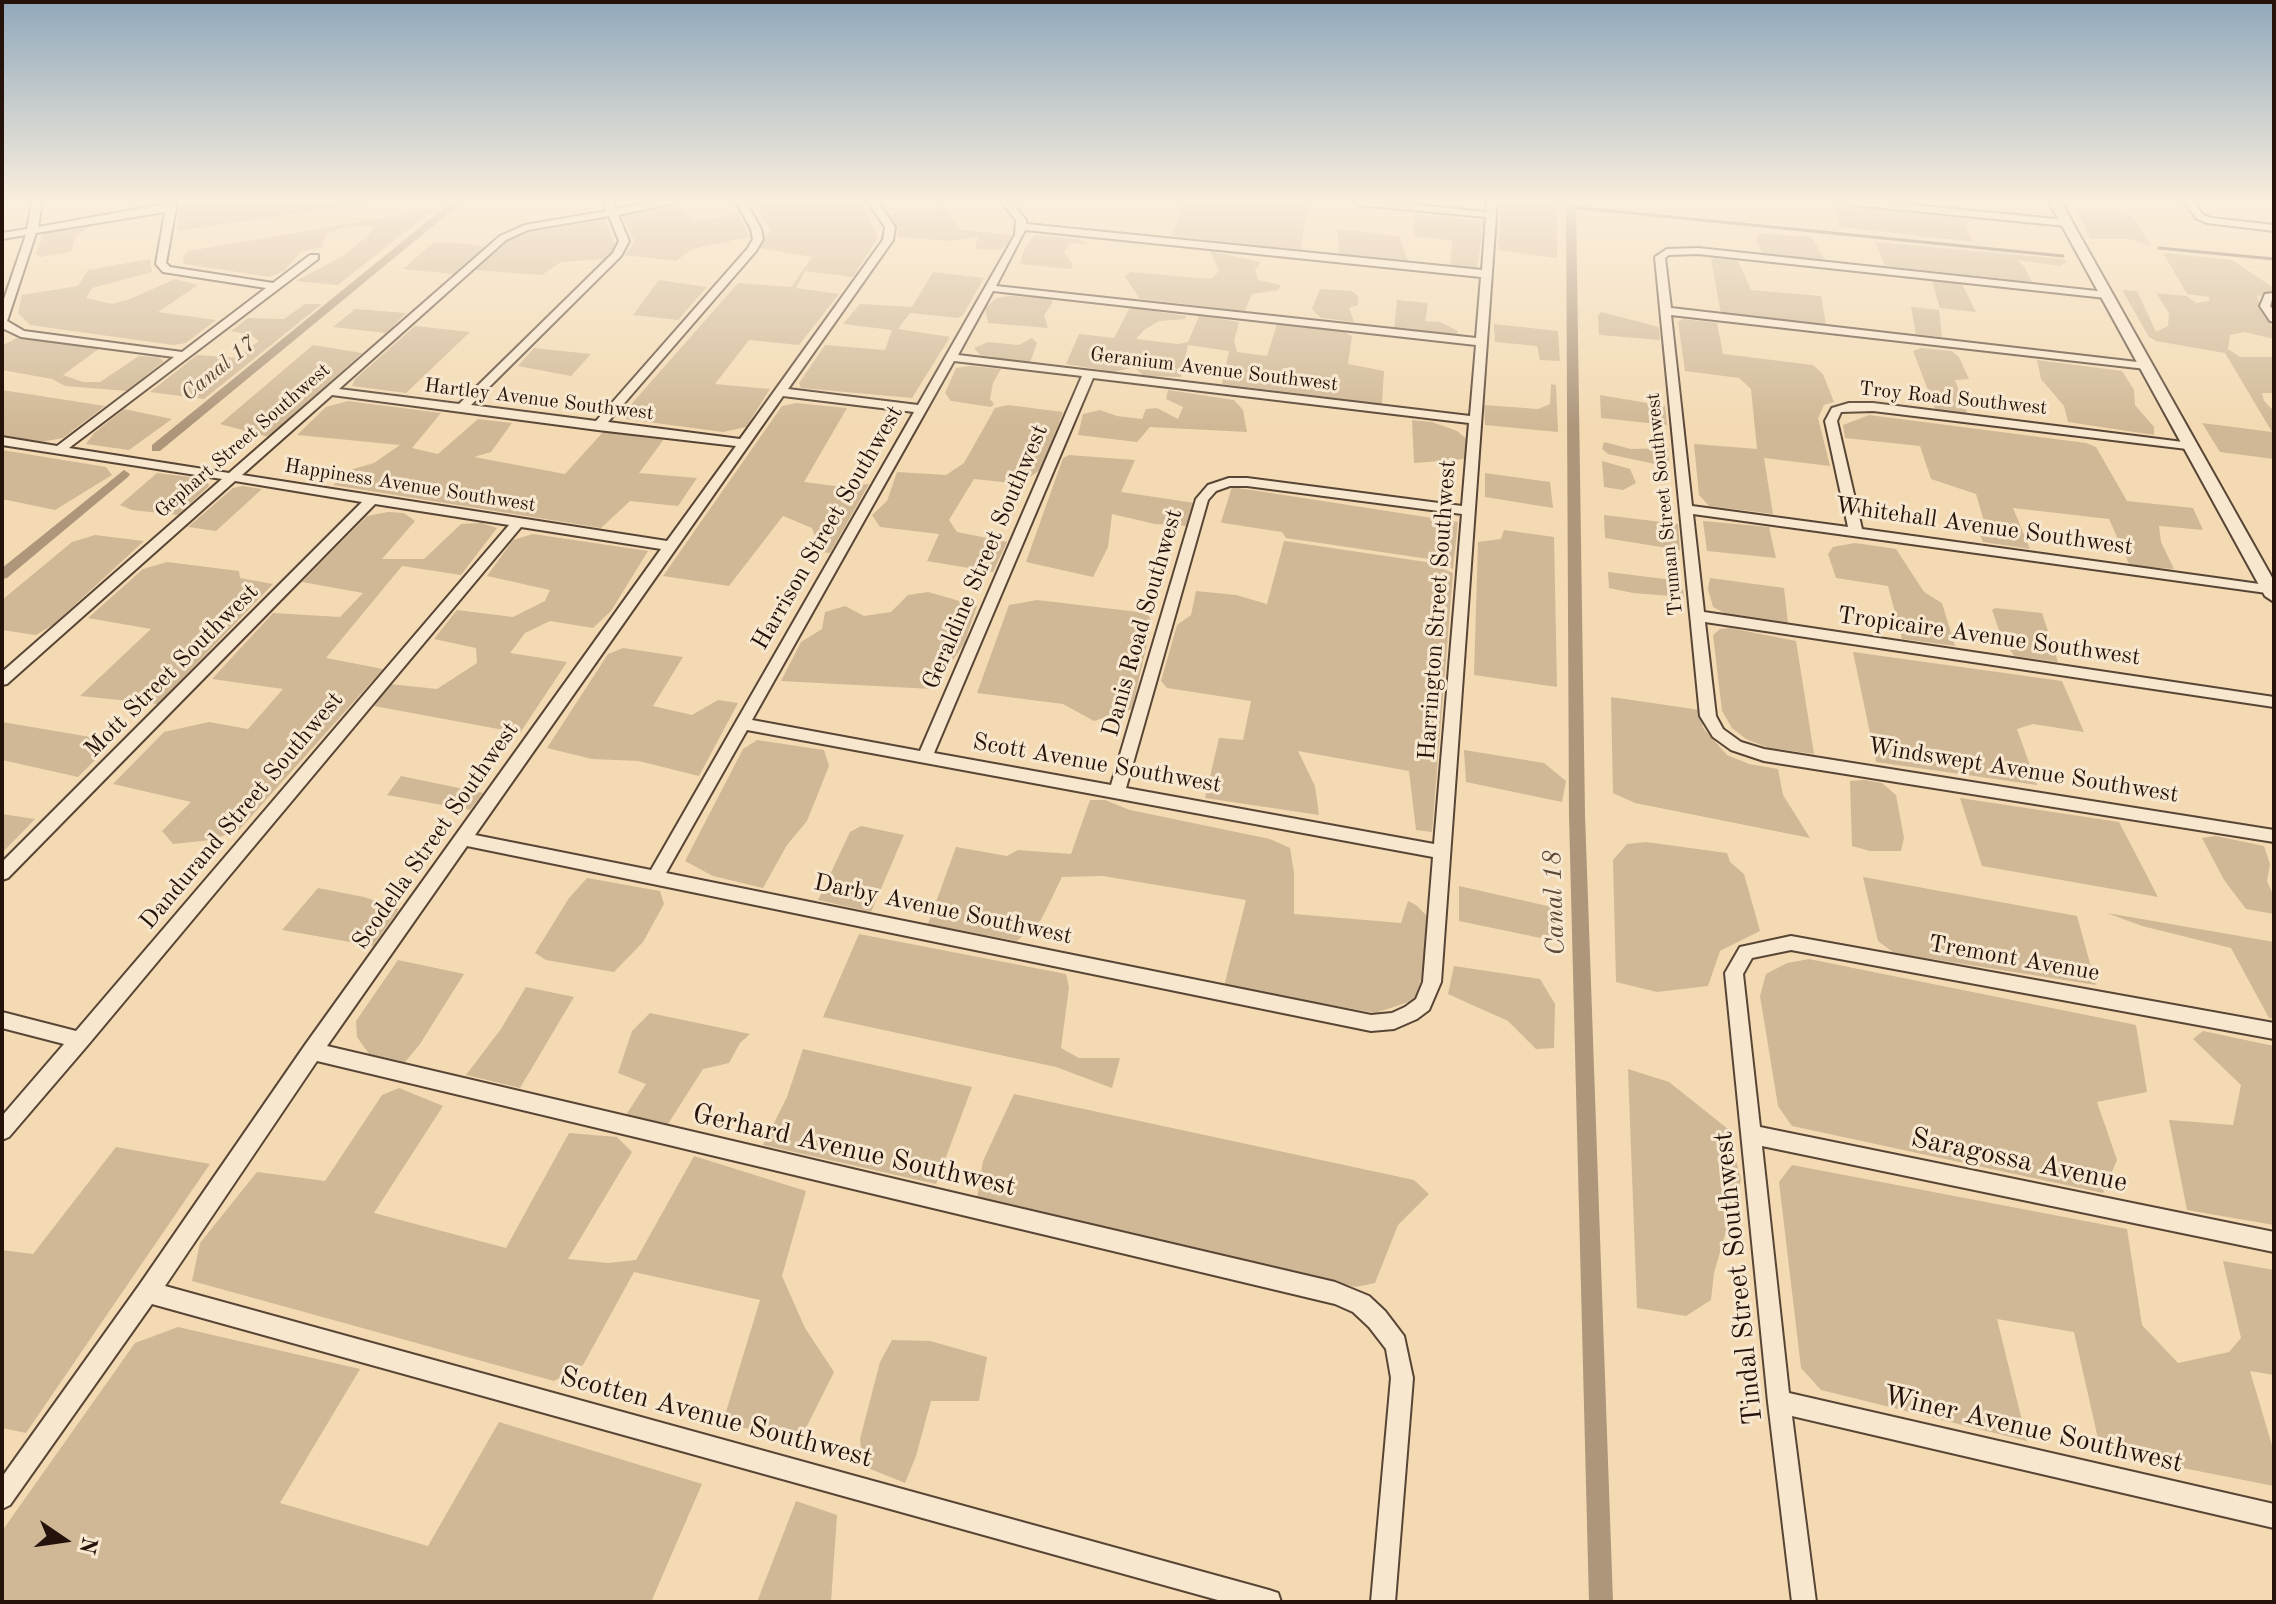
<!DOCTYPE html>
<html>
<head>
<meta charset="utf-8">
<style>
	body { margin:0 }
	#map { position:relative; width:2276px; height:1604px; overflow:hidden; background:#f3dab3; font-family:"Old Standard TT",serif }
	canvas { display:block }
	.frame { position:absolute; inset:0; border:4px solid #25130b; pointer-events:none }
	.north { position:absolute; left:24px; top:1500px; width:80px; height:80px; -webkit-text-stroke:6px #f7e7ce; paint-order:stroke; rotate:103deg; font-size:22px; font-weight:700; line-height:32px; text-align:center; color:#25130b }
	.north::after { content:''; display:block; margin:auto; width:28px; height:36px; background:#25130b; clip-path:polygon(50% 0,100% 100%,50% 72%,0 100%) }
</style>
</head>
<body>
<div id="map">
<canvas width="2276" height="1604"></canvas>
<div class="frame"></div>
<div class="north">N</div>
</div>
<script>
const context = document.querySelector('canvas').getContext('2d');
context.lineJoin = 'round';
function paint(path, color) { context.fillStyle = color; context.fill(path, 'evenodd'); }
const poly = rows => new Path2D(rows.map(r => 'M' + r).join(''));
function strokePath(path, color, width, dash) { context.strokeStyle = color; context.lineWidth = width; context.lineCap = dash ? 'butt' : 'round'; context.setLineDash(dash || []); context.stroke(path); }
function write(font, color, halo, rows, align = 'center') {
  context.font = font + ' "Old Standard TT",serif'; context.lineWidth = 6; context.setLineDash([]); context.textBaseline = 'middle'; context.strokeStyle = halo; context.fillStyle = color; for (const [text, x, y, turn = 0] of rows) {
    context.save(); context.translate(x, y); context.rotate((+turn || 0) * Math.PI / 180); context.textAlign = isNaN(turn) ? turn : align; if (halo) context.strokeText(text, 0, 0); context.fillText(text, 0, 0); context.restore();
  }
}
const green = poly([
	[181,202,377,202,177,231],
	[753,202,861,202,878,237,853,277,805,271,796,288,839,294,799,345,749,340,715,384,770,389,746,427,723,432,626,419,627,409,738,283,791,287,812,257,760,248,770,230],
	[1183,202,1308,204,1301,250,1172,236],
	[1501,202,1557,202,1557,258,1498,250],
	[1833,204,1971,220,1965,226,1974,242,1840,227],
	[679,205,694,222,738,214,750,237,692,249,676,261,624,255,635,242,621,215],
	[943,206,961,230,1012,235,1008,243,1000,250,978,249,975,246,978,237,951,241,897,237,898,229,891,215],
	[2075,207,2133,216,2151,246,2131,239,2090,239],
	[434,209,338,285,296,281,341,257,368,236,373,226,346,227,326,234,322,247,301,252,284,271,270,277,184,264,183,256,189,251],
	[1414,214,1484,221,1477,269,1450,267,1452,241,1414,236],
	[605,219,616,248,604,259,561,262,542,275,475,270,510,239,525,233],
	[84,226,88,228,76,236,71,252,40,257,36,254,44,232],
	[1337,229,1399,236,1409,263,1340,255],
	[1759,233,1811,237,1824,258,1821,260,1763,254,1756,240],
	[1034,235,1079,239,1088,244,1069,243,1064,253,1072,263,1072,269,1020,264,1023,252],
	[434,242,468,244,484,247,454,274,403,269],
	[1875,242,2063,259,2067,262,2060,266,2017,260,2024,266,2032,282,1885,266],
	[1210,251,1261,262,1255,270,1258,280,1281,285,1278,290,1252,294,1245,311,1140,299,1125,277,1130,272,1211,279,1219,271],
	[2163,253,2232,260,2274,288,2274,293,2257,296,2262,312,2274,330,2274,339,2244,332,2230,335,2228,349,2240,357,2274,357,2274,393,2262,393,2264,401,2274,411,2274,459,2220,452,2202,423,2272,432,2225,353,2156,341,2149,337,2122,290,2137,291,2156,332,2168,326,2169,313,2156,293,2186,296,2197,303,2209,301,2209,297,2187,294],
	[1715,258,1738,261,1751,290,1821,296,1826,324,1721,314,1711,259],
	[150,259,152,272,92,288,86,298,112,304,130,299,175,279,198,285,158,312,216,320,186,343,173,345,30,325,18,313,22,295,78,286,88,270],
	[933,272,984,278,963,315,958,318,910,313,898,329,950,337,912,398,801,388,799,383,825,345,885,350,892,330,843,324,860,304,912,307],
	[659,280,707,287,678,320,633,315],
	[1932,281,1962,284,1976,312,1940,308],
	[1320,289,1352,291,1358,296,1358,305,1349,308,1354,322,1321,318,1312,309],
	[1009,296,1049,298,1053,302,1044,315,1048,328,988,323,985,308,997,298],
	[1397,300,1428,303,1425,321,1440,322,1458,331,1456,335,1394,329],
	[305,304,322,304,204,399,150,392,197,355,237,358,259,341,251,335,231,331,248,318,284,319],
	[1911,307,1939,310,1942,337,1916,334],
	[1133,308,1186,316,1185,319,1159,321,1144,330,1136,339,1178,344,1188,342,1199,316,1214,318,1239,322,1234,341,1237,352,1267,356,1277,324,1340,330,1352,336,1348,364,1384,371,1382,404,1222,384,1229,351,1188,345,1181,377,1144,376,1134,367,1114,372,1066,364,1079,334,1114,338,1129,309],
	[355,309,406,313,386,333,333,327],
	[1601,312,1659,327,1660,340,1599,335,1598,316],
	[1683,319,1717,323,1723,354,1813,365,1823,374,1834,402,1824,405,1818,418,1830,466,1764,458,1773,514,1709,506,1699,495,1694,444,1757,449,1751,389,1739,378,1685,371,1678,322],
	[1494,324,1558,331,1560,361,1540,360,1537,346,1495,342],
	[415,326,470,332,406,393,352,386,355,379],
	[16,338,100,348,63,375,83,382,100,382,139,356,158,357,164,361,127,391,65,386,52,379,2,370,2,346],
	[1032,338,1037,343,1030,363,980,355,974,348,988,342,1019,345],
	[313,345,362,353,269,437,220,424],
	[534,348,591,354,571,376,518,366],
	[1921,348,1952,351,1959,357,1969,379,1955,380,1968,415,1936,411,1913,351],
	[2037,360,2122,371,2134,390,2135,405,2154,427,2154,435,2068,422,2064,406,2041,379],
	[970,366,1001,369,993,383,990,399,994,404,991,407,951,401,945,393,956,368],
	[1551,384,1556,385,1558,432,1485,425,1484,405,1538,409,1550,404],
	[2,390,105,406,63,438,41,442,2,435],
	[1168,390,1234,400,1243,410,1247,432,1150,427,1137,442,1078,435,1083,414,1100,410,1117,416,1142,419,1146,409,1157,408,1178,419,1183,407,1166,399],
	[1600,395,1665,406,1667,425,1601,418],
	[348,401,441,413,412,448,438,454,478,419,512,423,491,452,474,457,565,474,603,432,664,439,639,473,697,478,678,506,630,501,601,528,333,485,350,470,374,463,400,445,297,435,326,407],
	[796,403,847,408,804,482,843,487,869,484,830,553,821,552,812,528,783,516,729,586,663,576,782,406],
	[1008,405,1063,412,1041,469,1021,484,974,479,949,520,957,532,1007,542,993,572,927,561,939,534,880,527,872,515,887,501,897,472,946,475,964,463,995,408],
	[124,409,172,419,129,450,86,444,94,433],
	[1869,415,2086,443,2096,447,2127,501,2193,508,2203,530,2159,526,2161,542,2174,569,2130,566,2109,519,2013,508,2030,549,1983,542,1976,526,1984,521,1976,494,1931,479,1920,446,1845,438,1843,425],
	[1412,420,1432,422,1457,431,1469,441,1464,459,1414,463],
	[1604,442,1631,449,1668,448,1669,467,1608,454,1602,449],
	[2,450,106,467,112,475,55,510,2,499],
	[1069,455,1135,460,1121,492,1195,503,1189,526,1155,524,1112,514,1108,547,1093,577,1026,562,1063,458],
	[1602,461,1630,469,1636,483,1623,490,1604,487],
	[157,473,207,479,209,486,178,515,132,510,120,505],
	[1485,473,1550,482,1553,508,1485,497],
	[243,486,262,489,216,531,188,527,233,488],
	[1232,487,1458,522,1453,569,1429,559,1286,538,1282,532,1223,523,1221,522],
	[388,512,404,513,415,521,382,559,424,559,461,524,481,523,497,528,461,575,402,566,326,658,383,669,239,830,211,840,173,844,162,831,191,802,113,784,164,732,209,722,248,729,283,689,212,679,273,613,340,617,363,593,302,582,367,516],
	[1604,515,1678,524,1680,550,1605,538],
	[1703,521,1769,527,1776,558,1707,551],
	[1504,530,1554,537,1557,687,1474,675,1478,542,1501,539],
	[533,534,648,551,611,611,593,628,550,621,525,633,510,653,567,662,520,733,374,706,390,684,437,689,477,663,476,648,434,639,457,610,513,617,545,601,550,590,487,576,513,540],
	[95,535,144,541,54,624,36,635,2,630,2,600,72,542],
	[1284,541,1426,562,1453,573,1432,832,1416,830,1409,771,1298,751,1315,786,1319,815,1205,798,1219,738,1243,740,1251,701,1167,688,1161,681,1177,625,1191,615,1196,591,1236,595,1267,604],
	[1855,543,1896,549,1924,592,1942,603,1955,646,1902,639,1888,586,1836,578,1828,554,1833,547],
	[167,562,239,571,240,578,273,584,158,704,80,696,151,629,88,618,143,569],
	[1608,572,1681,581,1684,597,1633,593,1609,588],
	[1710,578,1784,588,1788,623,1728,615,1713,607,1708,589],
	[928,592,977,606,964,644,932,689,781,681,801,642,822,629,825,612,845,606,864,616,891,612,908,595],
	[1037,600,1147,613,1152,622,1132,709,1094,721,1063,704,977,693,1009,605],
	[1995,608,2042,613,2058,662,2014,656,2000,633,1992,610],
	[1730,628,1796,641,1814,754,1769,748,1746,739,1732,728,1722,711,1713,635,1720,629],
	[623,648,683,657,653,706,692,715,718,700,738,703,699,776,639,761,592,759,547,748,608,654],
	[1853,652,2062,681,2084,732,2033,724,2017,729,2037,785,1876,762],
	[1611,697,1700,710,1703,728,1727,755,1749,764,1778,769,1783,795,1810,838,1635,803,1613,793],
	[2,722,114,741,78,777,2,760],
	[757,740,824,750,829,766,807,821,787,845,763,888,713,876,685,861,743,749],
	[1464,750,1544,763,1566,781,1562,802,1466,782],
	[401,776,483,793,470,810,387,795],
	[1864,780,1882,783,1896,795,1904,838,1901,851,1870,851,1852,846,1850,781],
	[1960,798,2119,822,2158,897,1982,866],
	[1090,800,1105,800,1130,810,1270,839,1290,848,1294,873,1294,914,1401,923,1408,901,1416,905,1426,915,1429,953,1415,1000,1375,1013,1224,986,1246,900,1103,876,1062,877,1041,920,1017,941,928,924,956,847,1007,856,1018,850,1071,854],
	[2,814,35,819,2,853],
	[861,826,904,835,871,912,818,900,850,832],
	[2216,836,2264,846,2270,864,2267,881,2274,897,2274,914,2246,909,2224,880,2202,838],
	[1646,842,1727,853,1730,862,1744,874,1760,931,1720,951,1708,986,1657,992,1616,982,1613,860,1627,844],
	[1863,877,2077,916,2096,985,1894,953,1878,941],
	[587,878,660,891,664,904,643,942,614,972,546,960,535,953,569,898],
	[1459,886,1552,907,1555,941,1459,921],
	[318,888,364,897,399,909,373,946,282,930],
	[2107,913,2274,942,2274,1019,2269,1018,2231,948,2142,926],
	[859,934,1066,974,1069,987,1061,1048,1079,1058,1120,1058,1112,1088,1056,1067,823,1017],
	[1809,959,2136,1025,2147,1092,2097,1102,2117,1160,2103,1193,1792,1126,1778,1106,1760,996,1766,974,1787,963],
	[398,960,464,974,420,1044,405,1062,369,1054,357,1037,356,1021],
	[1454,966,1540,979,1555,1004,1554,1048,1536,1049,1508,1021,1448,994],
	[526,987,574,997,520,1088,466,1075,501,1029],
	[650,1013,750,1034,740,1043,729,1063,703,1069,668,1124,626,1115,646,1084,618,1073,632,1031],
	[2203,1031,2274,1046,2274,1225,2187,1210,2169,1120,2233,1125,2241,1085,2193,1039],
	[803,1049,972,1087,936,1184,763,1145,787,1097],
	[1628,1069,1669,1082,1728,1129,1741,1180,1714,1273,1711,1300,1686,1316,1637,1308],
	[399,1088,443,1106,374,1213,506,1248,569,1133,617,1137,632,1152,568,1259,608,1263,636,1260,694,1156,806,1191,782,1276,805,1328,834,1372,802,1436,722,1425,760,1300,634,1272,583,1365,554,1381,192,1281,200,1243,257,1172,325,1181,382,1095],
	[1014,1094,1414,1180,1429,1194,1398,1225,1375,1283,1356,1287,977,1198,983,1161],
	[116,1147,210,1164,26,1433,2,1428,2,1250,33,1254],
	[1792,1165,2127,1229,2142,1325,2178,1363,2229,1352,2241,1338,2223,1261,2274,1270,2274,1375,2250,1371,2274,1452,2274,1486,2101,1452,2074,1332,1997,1319,2027,1441,1821,1390,1801,1368,1779,1182],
	[178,1327,360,1369,280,1503,428,1546,499,1422,702,1484,651,1602,2,1602,2,1531,135,1343],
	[892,1340,930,1341,987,1357,979,1401,931,1401,916,1456,905,1483,863,1466,860,1439,880,1362],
	[796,1501,837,1515,831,1602,757,1602]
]);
const stream = poly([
	[1571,207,2063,256],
	[2159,248,2274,259]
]);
const canal = poly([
	[451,202,462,202,160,451,152,451,152,445,451,202],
	[1566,202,1576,202,1585,815,1613,1602,1589,1602,1569,815,1566,202],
	[124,470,130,474,128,477,7,578,2,579,2,568,124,470]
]);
const minor = poly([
	[32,202,42,202,38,227,177,202,166,263,170,267,273,283,310,255,318,255,318,259,69,448,229,473,500,236,525,225,607,211,603,202,613,202,616,209,656,202,678,202,618,215,629,241,621,256,471,405,596,421,748,248,753,239,751,229,736,202,746,202,761,229,763,239,756,251,608,422,740,439,883,240,885,227,868,202,878,202,895,227,893,240,788,389,918,405,1015,235,1016,220,1001,202,1011,202,1026,220,1026,224,1482,270,1486,217,1359,205,1354,202,1389,202,1486,212,1487,202,1497,202,1441,982,1429,1010,1417,1019,1394,1029,1371,1031,467,846,327,1046,1335,1282,1369,1296,1385,1311,1404,1336,1413,1378,1395,1602,1371,1602,1391,1378,1386,1349,1369,1327,1353,1312,1335,1304,317,1061,165,1286,1269,1590,1278,1593,1281,1602,1225,1602,152,1304,10,1505,2,1509,2,1477,140,1284,305,1045,661,549,521,527,87,1046,9,1137,2,1140,2,1116,64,1044,2,1028,2,1012,76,1031,509,525,375,504,8,878,2,880,2,862,362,502,235,481,7,684,2,685,2,672,222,479,2,445,2,437,57,446,174,357,21,337,2,328,2,305,26,235,2,239,2,233,27,229,32,202],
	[165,212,156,264,163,272,266,288,182,352,24,331,7,321,36,233,165,212],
	[609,216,619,241,613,253,459,404,339,389,506,240,528,230,609,216],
	[1025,230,1481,277,1476,338,996,286,1025,230],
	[993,291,1476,345,1470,416,958,355,993,291],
	[954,361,1082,376,920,751,752,720,954,361],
	[1093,378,1469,423,1462,506,1247,478,1229,478,1208,485,1196,499,1111,785,934,753,1093,378],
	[332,395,598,430,736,446,667,541,242,475,332,395],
	[783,396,914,412,651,870,475,835,783,396],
	[1230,486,1247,486,1462,514,1434,844,1126,788,1208,500,1216,491,1230,486],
	[747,730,1433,857,1423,982,1416,999,1405,1007,1392,1013,1371,1015,666,873,747,730],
	[1848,202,1883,202,2066,220,2071,223,2066,226,1853,205,1848,202],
	[2184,202,2194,202,2203,215,2212,218,2274,225,2274,231,2207,223,2197,219,2184,202],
	[1698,248,2106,292,2111,295,2106,298,1698,254,1669,255,1665,258,1671,308,2146,363,2152,366,2146,369,1671,315,1692,506,1848,527,1825,421,1832,408,1849,403,1873,403,2191,443,2195,444,2195,450,1873,411,1841,412,1837,421,1862,529,2274,586,2274,594,1693,514,1704,612,2274,697,2274,707,1705,622,1716,716,1723,729,1741,742,1764,749,2274,830,2274,842,1764,761,1731,750,1713,737,1700,716,1655,257,1667,249,1698,248],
	[2274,293,2270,306,2274,311,2274,322,2270,321,2260,306,2265,294,2274,293],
	[1791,936,2274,1023,2274,1039,1791,950,1752,958,1743,974,1760,1127,2274,1232,2274,1252,1762,1146,1789,1393,2274,1504,2274,1528,1792,1416,1816,1602,1792,1602,1768,1402,1725,973,1740,947,1791,936]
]);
const tertiary = poly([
	[2049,202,2061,202,2274,581,2274,602,2265,596,2049,202]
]);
const farStreetnames = [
	["Geranium Avenue Southwest",1214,370,7],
	["Troy Road Southwest",1953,399,6],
	["Hartley Avenue Southwest",539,400,7],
	["Gephart Street Southwest",243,441,-41],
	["Happiness Avenue Southwest",410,486,9],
	["Truman Street Southwest",1665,504,-96]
];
const farWaternames = [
	["Canal 17",219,369,-39]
];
const streetNames = [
	["Whitehall Avenue Southwest",1984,527,8],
	["Harrison Street Southwest",828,528,-60],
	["Geraldine Street Southwest",986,557,-67],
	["Harrington Street Southwest",1438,610,-86],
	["Danis Road Southwest",1143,623,-74],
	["Tropicaire Avenue Southwest",1989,637,8],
	["Mott Street Southwest",172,671,-45],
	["Scott Avenue Southwest",1097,764,10],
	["Windswept Avenue Southwest",2023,771,9],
	["Dandurand Street Southwest",242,811,-50],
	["Scodella Street Southwest",436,836,-55],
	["Darby Avenue Southwest",943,910,12],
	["Tremont Avenue",2014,959,10]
];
const waterNames = [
	["Canal 18",1555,903,-92]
];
const nearStreetnames = [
	["Gerhard Avenue Southwest",854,1151,13],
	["Saragossa Avenue",2019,1161,12],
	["Tindal Street Southwest",1739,1278,-96],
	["Scotten Avenue Southwest",716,1418,15],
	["Winer Avenue Southwest",2033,1430,13]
];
paint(green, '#d0b896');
strokePath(stream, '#77624e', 3);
paint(canal, '#ad967a');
strokePath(minor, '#584535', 4);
strokePath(tertiary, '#584535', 4);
paint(minor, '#f7e7ce');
paint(tertiary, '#f7e7ce');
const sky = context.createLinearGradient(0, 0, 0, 427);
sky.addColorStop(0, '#90a8bc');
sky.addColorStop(0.47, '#faeedd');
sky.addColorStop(1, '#faeedd00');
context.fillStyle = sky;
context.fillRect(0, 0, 2276, 427);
write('20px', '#25130b', '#f7e7ce', farStreetnames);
write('italic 22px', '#5b4737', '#f7e7ce', farWaternames);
write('24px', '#25130b', '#f7e7ce', streetNames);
write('italic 26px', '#5b4737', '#f7e7ce', waterNames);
write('28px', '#25130b', '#f7e7ce', nearStreetnames);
</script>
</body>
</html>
